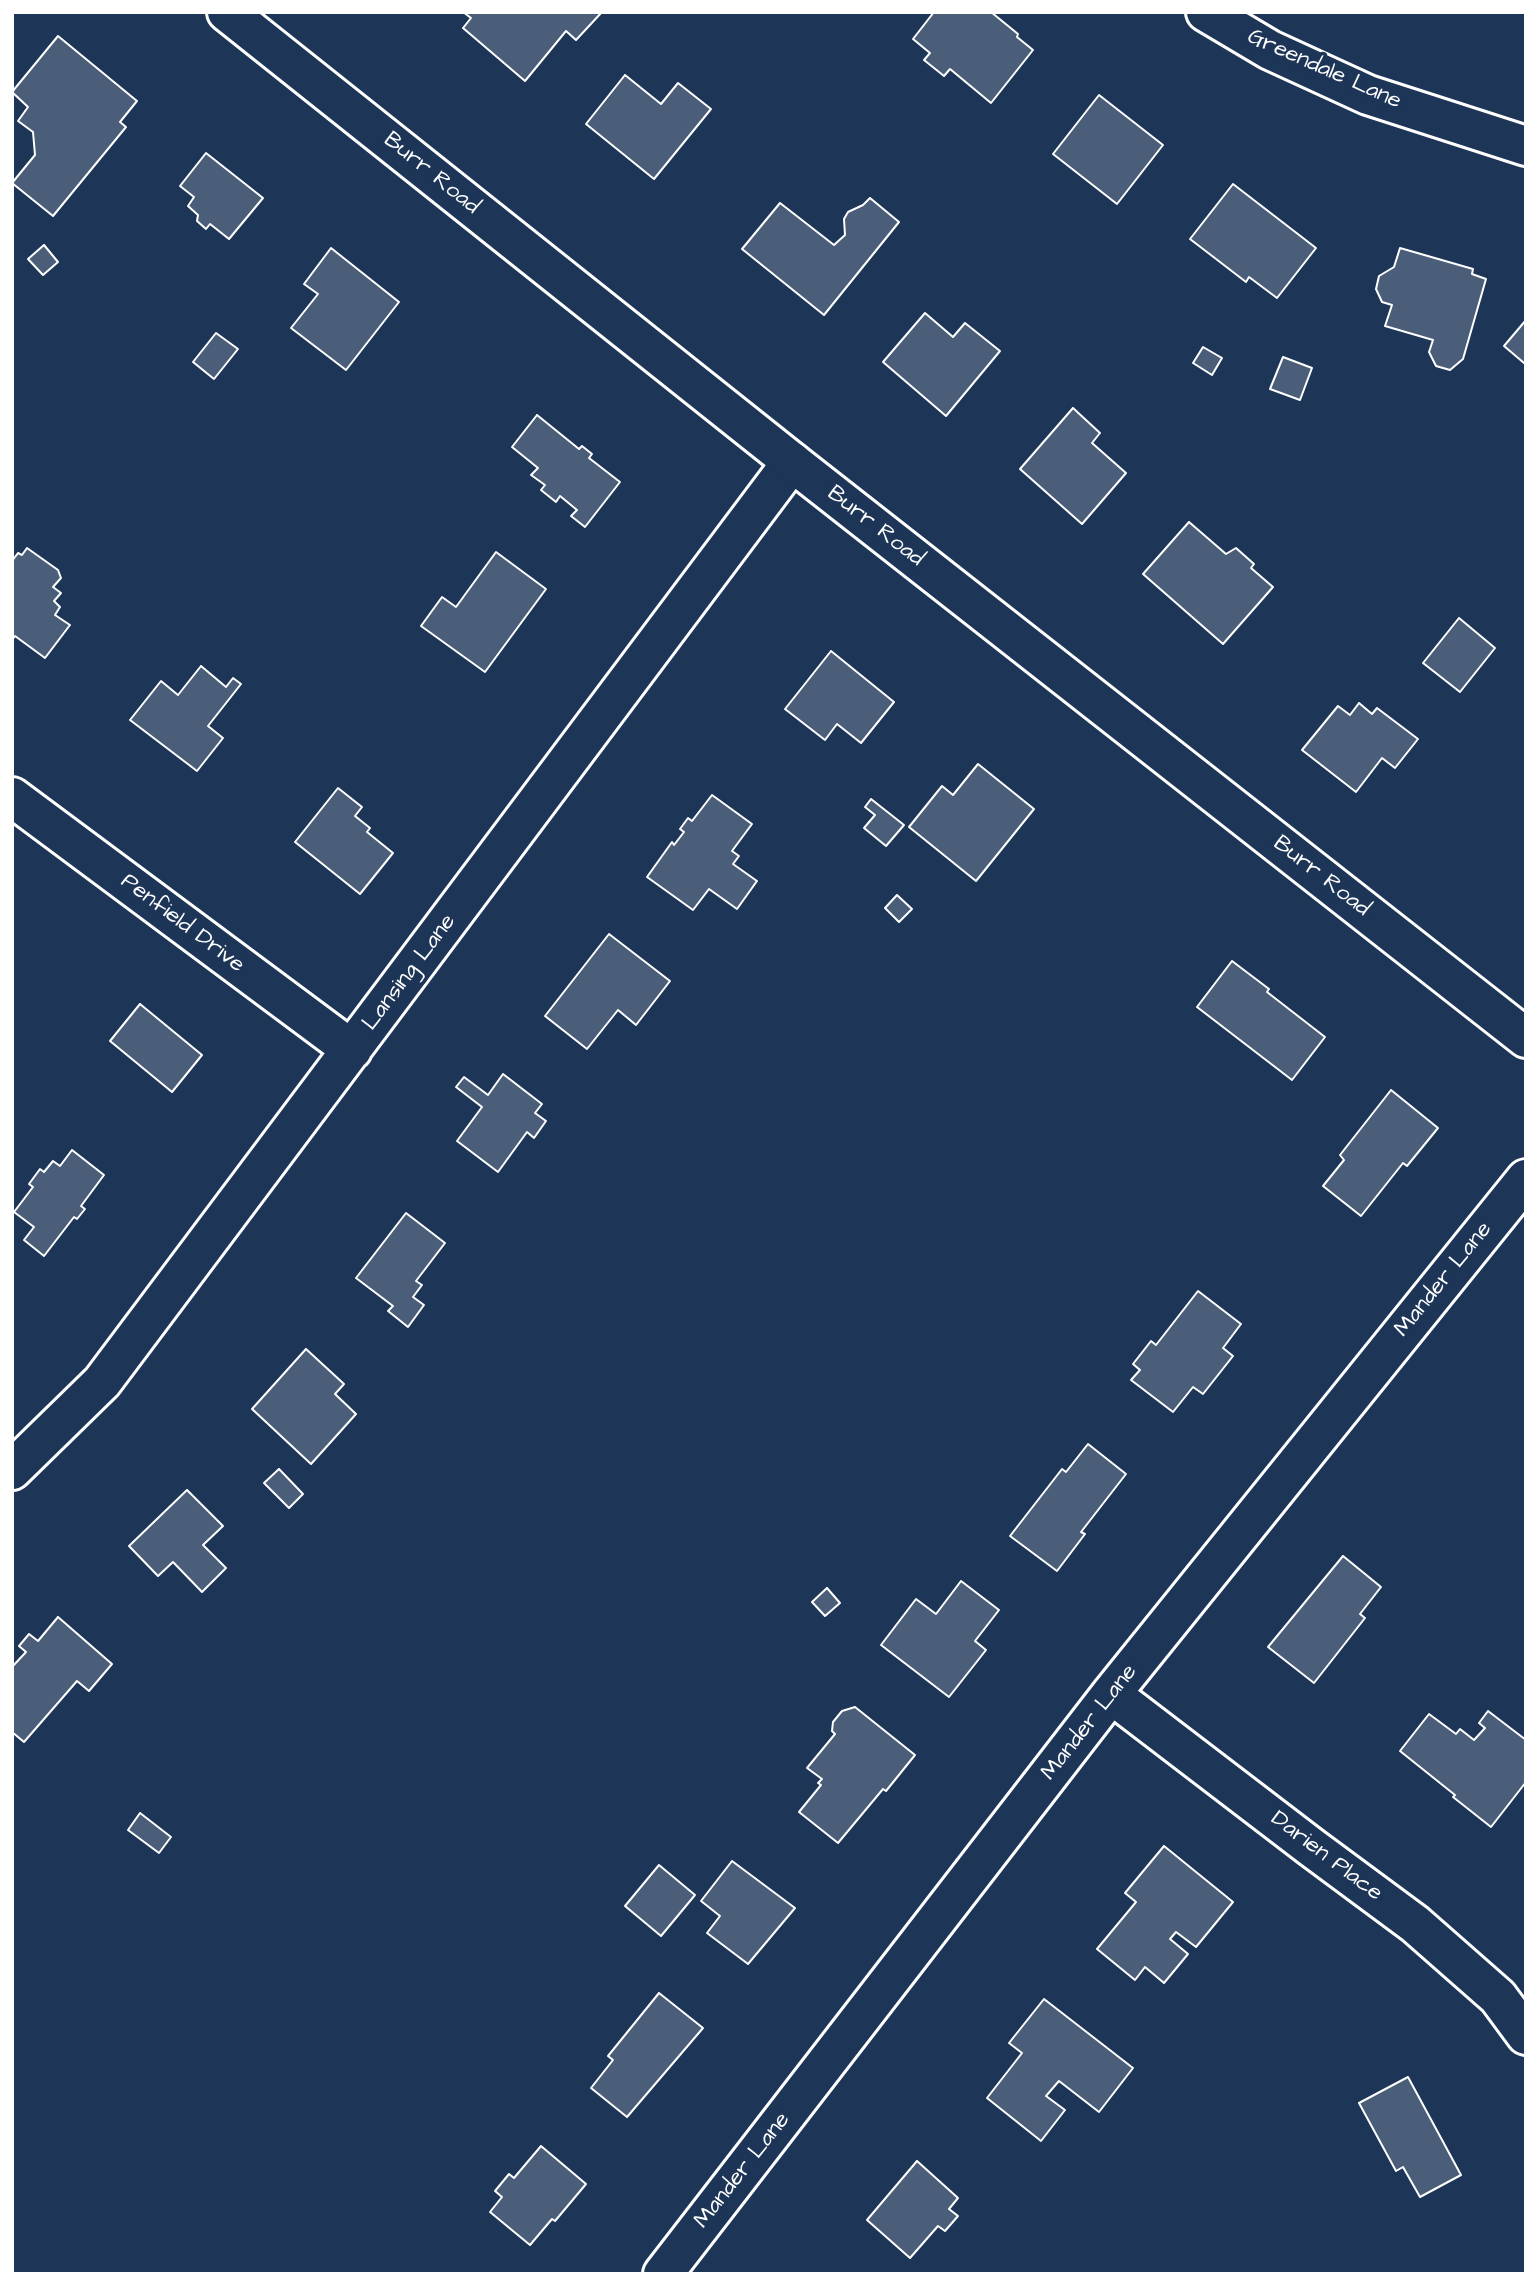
<!DOCTYPE html>
<html>
<head>
<meta charset="utf-8">
<style>
	body { margin:0 }
	#map { position:relative; width:1538px; height:2286px; overflow:hidden; background:#1d3557; font-family:"Architects Daughter",sans-serif }
	canvas { display:block }
	.frame { position:absolute; inset:0; border:14px solid #fff; pointer-events:none }
</style>
</head>
<body>
<div id="map">
<canvas width="1538" height="2286"></canvas>
<div class="frame"></div>
</div>
<script>
const context = document.querySelector('canvas').getContext('2d');
context.lineJoin = 'round';
function paint(path, color) { context.fillStyle = color; context.fill(path, 'evenodd'); }
const poly = rows => new Path2D(rows.map(r => 'M' + r).join(''));
function strokePath(path, color, width, dash) { context.strokeStyle = color; context.lineWidth = width; context.lineCap = dash ? 'butt' : 'round'; context.setLineDash(dash || []); context.stroke(path); }
function write(font, color, halo, rows, align = 'center') {
  context.font = font + ' "Architects Daughter",sans-serif'; context.lineWidth = 7; context.setLineDash([]); context.textBaseline = 'middle'; context.strokeStyle = halo; context.fillStyle = color; for (const [text, x, y, turn = 0] of rows) {
    context.save(); context.translate(x, y); context.rotate((+turn || 0) * Math.PI / 180); context.textAlign = isNaN(turn) ? turn : align; if (halo) context.strokeText(text, 0, 0); context.fillText(text, 0, 0); context.restore();
  }
}
const building = poly([
	[463,12,602,12,576,40,566,31,525,81,463,28,471,18,463,12],
	[934,12,991,12,1018,34,1017,37,1033,50,991,103,950,69,944,76,924,60,930,53,913,39,934,12],
	[58,36,137,101,120,122,126,127,53,216,12,183,35,155,33,132,18,121,28,107,12,92,58,36],
	[625,75,661,104,678,83,711,109,654,179,586,124,625,75],
	[1099,95,1163,145,1117,204,1053,154,1099,95],
	[206,153,263,198,229,239,210,224,206,229,197,221,198,215,188,206,194,197,180,186,206,153],
	[1233,184,1316,248,1277,298,1249,277,1246,282,1190,239,1233,184],
	[870,198,899,222,824,315,742,249,780,203,834,245,845,235,844,219,848,212,863,205,870,198],
	[44,245,58,262,43,275,28,259,44,245],
	[331,248,399,302,346,370,291,328,318,294,304,284,331,248],
	[1400,248,1473,269,1472,274,1486,279,1463,359,1450,370,1436,366,1429,352,1433,340,1385,326,1392,305,1382,302,1376,289,1379,276,1394,267,1400,248],
	[925,313,953,337,965,323,1000,351,946,416,883,362,925,313],
	[1526,320,1526,361,1524,363,1504,346,1526,320],
	[216,333,238,349,214,379,193,362,216,333],
	[1203,347,1222,358,1212,375,1193,363,1203,347],
	[1283,357,1312,368,1300,400,1270,389,1283,357],
	[1073,408,1100,433,1092,443,1126,473,1082,524,1020,469,1073,408],
	[537,415,579,449,582,446,592,454,589,458,620,482,585,527,571,516,577,510,560,496,556,502,541,490,545,485,531,475,538,468,512,447,537,415],
	[1189,522,1226,554,1236,548,1254,564,1251,568,1273,587,1223,644,1143,574,1189,522],
	[27,548,58,570,61,578,53,587,61,593,54,601,60,607,55,615,70,625,45,658,15,636,12,640,12,561,18,553,22,555,27,548],
	[496,552,546,589,485,672,421,626,442,597,456,607,496,552],
	[1459,618,1495,648,1460,692,1423,663,1459,618],
	[831,651,894,702,861,743,837,724,825,740,785,709,831,651],
	[201,666,226,687,233,678,241,684,208,726,223,738,197,771,130,720,161,681,178,695,201,666],
	[1359,703,1372,714,1377,708,1418,739,1395,768,1382,758,1356,792,1302,750,1338,706,1350,715,1359,703],
	[978,764,1034,809,976,881,909,827,942,786,953,795,978,764],
	[338,788,362,807,355,816,370,828,367,832,393,853,360,894,295,842,338,788],
	[712,795,752,824,732,851,739,856,733,864,757,881,737,909,709,889,693,910,647,877,672,842,674,845,684,832,680,829,688,818,692,821,712,795],
	[871,799,904,825,886,846,864,828,875,815,865,807,871,799],
	[897,895,912,909,899,922,885,908,897,895],
	[609,934,670,981,636,1025,618,1010,587,1049,545,1016,609,934],
	[1232,961,1269,989,1267,992,1325,1037,1292,1080,1197,1007,1232,961],
	[140,1004,202,1055,172,1092,110,1041,140,1004],
	[503,1074,542,1104,535,1113,546,1121,534,1138,527,1132,498,1172,457,1141,482,1107,456,1087,464,1077,488,1095,503,1074],
	[1391,1090,1438,1128,1407,1166,1403,1163,1361,1216,1323,1186,1344,1160,1340,1155,1391,1090],
	[72,1150,104,1175,81,1206,85,1209,77,1219,74,1217,44,1256,24,1240,34,1227,14,1212,33,1187,29,1184,40,1169,44,1172,53,1161,60,1166,72,1150],
	[406,1213,445,1243,416,1281,422,1285,413,1297,424,1305,408,1327,388,1311,393,1306,356,1278,406,1213],
	[1198,1291,1241,1324,1223,1348,1233,1356,1203,1394,1193,1387,1173,1412,1131,1380,1140,1370,1133,1364,1151,1341,1156,1345,1198,1291],
	[306,1349,344,1384,335,1394,356,1414,311,1464,252,1409,306,1349],
	[1088,1444,1126,1474,1081,1532,1085,1534,1057,1571,1010,1536,1062,1469,1066,1472,1088,1444],
	[279,1469,303,1494,289,1508,264,1483,279,1469],
	[187,1490,223,1526,203,1545,226,1568,202,1592,173,1562,158,1576,129,1546,187,1490],
	[1343,1556,1381,1587,1360,1614,1365,1618,1314,1683,1268,1647,1343,1556],
	[961,1581,999,1610,975,1641,986,1650,949,1697,881,1645,916,1599,936,1614,961,1581],
	[827,1588,840,1603,825,1616,812,1602,827,1588],
	[58,1617,112,1664,89,1691,77,1681,24,1742,12,1732,12,1667,26,1652,19,1646,29,1634,38,1641,58,1617],
	[855,1707,915,1755,886,1791,883,1789,838,1843,799,1812,821,1785,818,1783,822,1779,807,1768,835,1734,832,1731,833,1722,842,1711,855,1707],
	[1488,1711,1526,1740,1526,1782,1491,1827,1453,1797,1455,1795,1400,1751,1429,1714,1456,1734,1460,1729,1474,1740,1485,1728,1479,1723,1488,1711],
	[140,1813,171,1837,159,1853,128,1830,140,1813],
	[1164,1846,1233,1902,1196,1947,1176,1932,1170,1939,1188,1954,1164,1983,1145,1967,1135,1980,1097,1949,1136,1902,1125,1893,1164,1846],
	[732,1861,795,1908,748,1964,707,1933,720,1916,701,1901,732,1861],
	[659,1865,695,1895,661,1936,625,1906,659,1865],
	[659,1993,703,2028,627,2117,591,2088,613,2060,608,2056,659,1993],
	[1044,1999,1133,2068,1099,2112,1059,2081,1046,2096,1065,2110,1041,2141,987,2098,1022,2053,1009,2043,1044,1999],
	[1408,2077,1461,2175,1420,2197,1403,2167,1396,2171,1359,2103,1408,2077],
	[541,2146,586,2184,555,2221,552,2219,530,2245,490,2212,502,2197,495,2191,509,2174,514,2178,541,2146],
	[917,2161,958,2198,949,2209,958,2216,945,2231,938,2226,910,2258,867,2220,917,2161]
]);
const street = poly([
	[1206,12,1270,50,1368,95,1526,146],
	[12,797,352,1050],
	[12,1470,102,1382,792,462],
	[1111,1694,1311,1847,1415,1924,1498,1997,1526,2035],
	[663,2274,1111,1694,1526,1179]
]);
const secondary = poly([
	[227,12,792,462,1526,1038]
]);
const streetNames = [
	["Greendale Lane",1324,70,24],
	["Burr Road",431,174,39],
	["Burr Road",875,527,38],
	["Burr Road",1321,877,38],
	["Penfield Drive",182,924,37],
	["Lansing Lane",410,973,-53],
	["Mander Lane",1444,1280,-51],
	["Mander Lane",1090,1723,-52],
	["Darien Place",1326,1857,37],
	["Mander Lane",743,2171,-52]
];
paint(building, '#4a5d79');
strokePath(building, '#fff', 2);
strokePath(street, '#fff', 44);
strokePath(secondary, '#fff', 44);
strokePath(street, '#1d3557', 38);
strokePath(secondary, '#1d3557', 38);
write('23px', '#fff', '#1d3557', streetNames);
</script>
</body>
</html>
